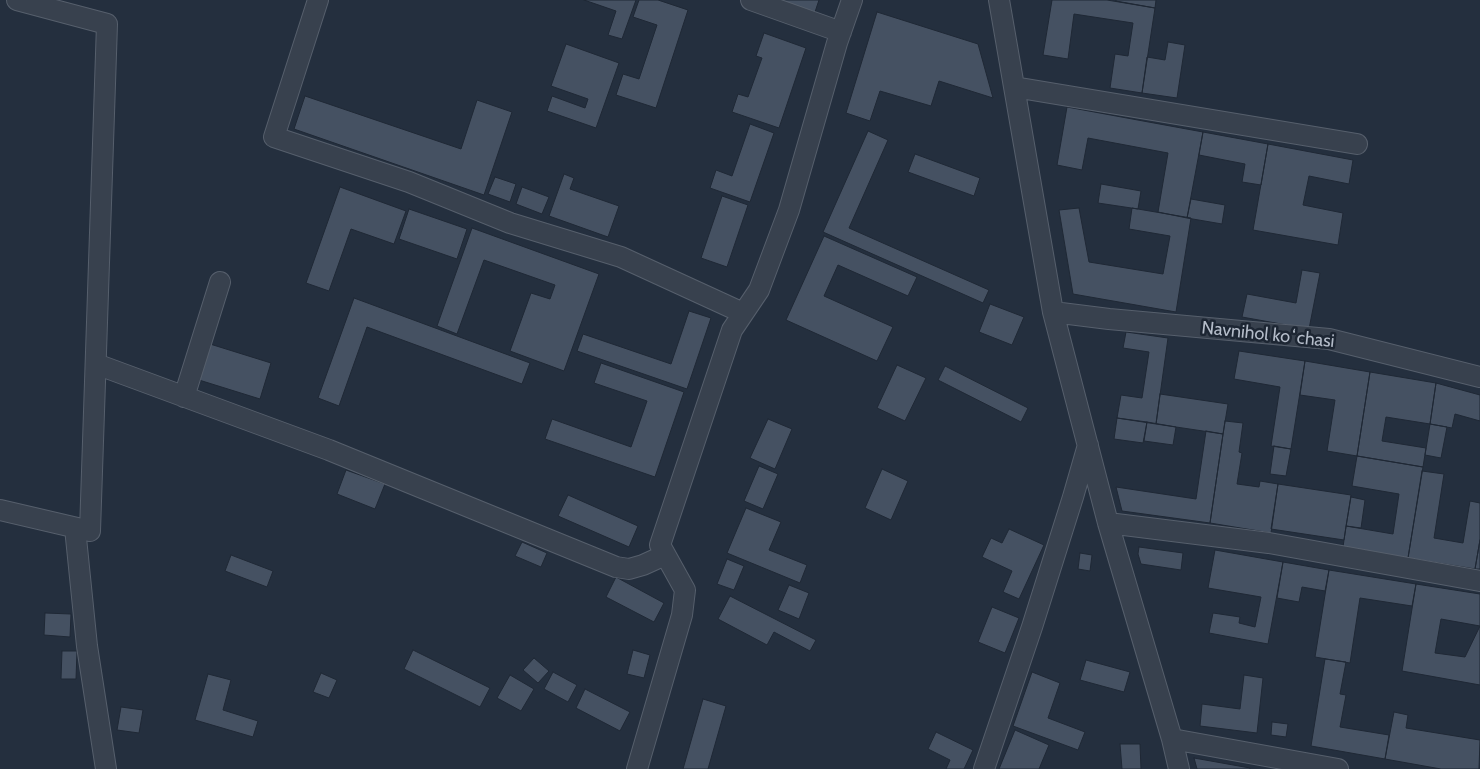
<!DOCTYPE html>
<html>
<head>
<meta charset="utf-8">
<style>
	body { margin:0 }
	canvas { display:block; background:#242f3e }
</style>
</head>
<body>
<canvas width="1480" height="769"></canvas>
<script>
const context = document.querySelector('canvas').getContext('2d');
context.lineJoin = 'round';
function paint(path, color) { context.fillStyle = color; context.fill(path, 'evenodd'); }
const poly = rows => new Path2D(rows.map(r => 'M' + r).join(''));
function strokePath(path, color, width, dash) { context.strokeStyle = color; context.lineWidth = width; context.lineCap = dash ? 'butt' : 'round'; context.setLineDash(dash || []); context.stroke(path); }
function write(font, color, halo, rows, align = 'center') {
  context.font = font + ' Cabin,sans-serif'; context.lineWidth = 5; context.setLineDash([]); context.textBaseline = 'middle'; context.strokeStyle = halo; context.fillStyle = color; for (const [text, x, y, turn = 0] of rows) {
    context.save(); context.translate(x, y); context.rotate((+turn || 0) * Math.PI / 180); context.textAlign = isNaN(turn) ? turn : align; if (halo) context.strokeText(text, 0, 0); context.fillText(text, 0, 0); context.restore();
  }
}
const building = poly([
	[584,0,636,0,622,39,608,35,616,11,584,0],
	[639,0,658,0,688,10,656,108,616,95,623,74,639,79,657,25,633,17,639,0],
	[775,0,819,0,815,12,775,0],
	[1052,0,1107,0,1155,8,1142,93,1110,88,1115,54,1128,56,1133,23,1074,14,1068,59,1043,55,1052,0],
	[1116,0,1156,0,1155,8,1116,1,1116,0],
	[877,12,978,44,993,98,939,81,931,106,880,91,870,121,846,113,877,12],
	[764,33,806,48,779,128,732,112,738,94,748,97,762,58,756,56,764,33],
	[1168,42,1185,45,1177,98,1142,93,1147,57,1165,60,1168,42],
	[566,44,619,63,596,128,547,111,552,96,585,108,588,99,551,86,566,44],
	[305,96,461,149,477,100,512,112,484,195,294,129,305,96],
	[1067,107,1203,132,1187,218,1158,212,1168,153,1088,138,1082,170,1057,165,1067,107],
	[750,124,774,133,750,202,710,188,716,170,732,176,750,124],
	[868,131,888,140,849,228,989,290,983,303,823,232,868,131],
	[1203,132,1268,144,1261,185,1242,182,1245,164,1199,155,1203,132],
	[1268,144,1353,160,1349,184,1309,176,1303,205,1343,213,1338,245,1253,230,1268,144],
	[915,154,980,178,974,196,908,172,915,154],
	[564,174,574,178,570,189,619,206,608,237,549,216,564,174],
	[495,177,516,184,510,202,488,194,495,177],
	[1101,184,1141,191,1138,209,1098,203,1101,184],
	[340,187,406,211,394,244,351,229,329,291,306,283,340,187],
	[522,187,549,197,542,214,516,204,522,187],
	[722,196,748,205,727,267,701,258,722,196],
	[1191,199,1225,205,1222,224,1187,218,1191,199],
	[1079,208,1089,262,1163,274,1170,236,1129,229,1132,208,1191,218,1176,312,1073,294,1059,210,1079,208],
	[409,209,467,229,457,259,399,239,409,209],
	[472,228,599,274,564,371,510,351,531,293,550,299,555,285,484,260,457,334,437,326,472,228],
	[824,236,917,277,908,296,838,265,824,296,893,327,877,361,786,320,824,236],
	[1302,270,1320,273,1309,329,1242,317,1247,294,1296,303,1302,270],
	[354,298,530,363,522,384,367,327,339,406,318,398,354,298],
	[990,304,1024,317,1012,345,979,332,990,304],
	[689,311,711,318,687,389,577,351,583,334,671,364,689,311],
	[1126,332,1168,338,1156,424,1117,418,1121,395,1142,398,1149,352,1123,348,1126,332],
	[210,344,271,363,260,399,199,380,210,344],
	[1239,351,1305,361,1291,449,1271,446,1280,387,1234,379,1239,351],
	[1305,361,1370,372,1357,456,1327,451,1335,400,1300,395,1305,361],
	[601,363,684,392,655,477,545,439,552,419,631,447,647,401,594,383,601,363],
	[897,365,926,378,905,421,877,408,897,365],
	[945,366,1028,408,1021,422,938,380,945,366],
	[1370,372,1436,383,1430,424,1386,417,1382,441,1426,448,1423,467,1357,456,1370,372],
	[1436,383,1480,395,1480,421,1455,414,1452,428,1430,424,1436,383],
	[1160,394,1228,404,1223,434,1156,424,1160,394],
	[1117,418,1147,422,1143,443,1114,439,1117,418],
	[768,419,792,429,775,469,750,458,768,419],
	[1225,421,1243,423,1239,452,1242,453,1237,484,1259,487,1260,481,1278,484,1271,533,1210,523,1225,421],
	[1147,422,1176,427,1173,445,1144,441,1147,422],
	[1430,424,1447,427,1441,458,1425,455,1430,424],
	[1206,431,1223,434,1210,523,1122,511,1116,487,1196,499,1206,431],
	[1274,446,1291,449,1286,476,1270,474,1274,446],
	[1357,456,1423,467,1408,558,1343,547,1346,526,1393,534,1399,494,1352,486,1357,456],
	[759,466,778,474,763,509,744,501,759,466],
	[882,469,908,481,891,520,865,508,882,469],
	[346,470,385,484,375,509,337,494,346,470],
	[1422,471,1444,474,1434,538,1463,543,1470,501,1480,503,1480,540,1475,569,1408,558,1422,471],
	[1278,484,1351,495,1344,540,1271,529,1278,484],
	[568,495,638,526,629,547,558,516,568,495],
	[1351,497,1365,500,1361,528,1346,526,1351,497],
	[746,508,781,522,769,550,807,565,800,583,727,553,746,508],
	[1009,529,1044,545,1019,599,1003,592,1012,571,982,557,991,538,1002,543,1009,529],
	[1480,540,1480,569,1475,569,1480,540],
	[522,542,547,553,541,567,515,556,522,542],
	[1139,547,1183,553,1181,570,1141,564,1138,554,1139,547],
	[1215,550,1283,562,1268,644,1209,633,1213,613,1240,617,1239,623,1255,627,1261,597,1208,588,1215,550],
	[1080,553,1092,555,1090,571,1078,569,1080,553],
	[231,555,273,571,267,587,225,571,231,555],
	[727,559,744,566,734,590,717,584,727,559],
	[1283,562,1329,570,1325,591,1302,587,1299,602,1277,598,1283,562],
	[1329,570,1416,584,1412,606,1360,598,1350,663,1315,657,1329,570],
	[616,577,664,603,654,622,606,597,616,577],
	[1416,584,1480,594,1480,626,1441,619,1435,653,1465,657,1480,626,1480,685,1402,671,1416,584],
	[789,585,809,593,799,619,778,610,789,585],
	[730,596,816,640,810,651,774,632,767,645,718,619,730,596],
	[992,607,1019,618,1005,653,978,642,992,607],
	[45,613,71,614,70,637,44,635,45,613],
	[413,650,490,688,480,707,404,669,413,650],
	[633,650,650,655,644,678,627,674,633,650],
	[62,651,77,651,76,679,61,679,62,651],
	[534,658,549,671,538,683,523,670,534,658],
	[1325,659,1346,662,1340,694,1346,695,1340,727,1389,735,1385,759,1311,746,1325,659],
	[1086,660,1130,672,1124,692,1080,680,1086,660],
	[553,672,577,685,568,702,544,689,553,672],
	[1032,672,1060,683,1048,718,1085,732,1078,750,1013,726,1032,672],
	[321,673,337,680,329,698,313,692,321,673],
	[208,674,231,680,223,710,258,721,253,737,195,720,208,674],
	[510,675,534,689,521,711,497,698,510,675],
	[1244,675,1263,678,1257,733,1200,726,1202,704,1240,709,1244,675],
	[585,689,630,712,620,731,576,708,585,689],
	[703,699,726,706,708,769,683,769,703,699],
	[121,707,143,710,139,733,117,730,121,707],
	[1394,712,1408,715,1406,728,1480,740,1479,769,1441,769,1385,759,1394,712],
	[1272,722,1288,724,1286,737,1271,735,1272,722],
	[1015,730,1049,745,1039,769,999,769,1015,730],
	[936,732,973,750,964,769,946,769,950,760,928,749,936,732],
	[1120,744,1140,744,1141,769,1122,769,1120,744],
	[1194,758,1250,768,1250,769,1197,769,1194,758]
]);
const minor = poly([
	[318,0,274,137,409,182,510,223,621,257,743,313],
	[751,0,841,32],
	[999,0,1053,312,1108,523,1172,739,1179,769],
	[1014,87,1357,144],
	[1053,312,1109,319,1329,339,1480,377],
	[96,364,329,450,616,567,629,569,643,565,665,555],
	[184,397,220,282],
	[0,510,90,531,107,24,17,0],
	[1108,523,1269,543,1480,581],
	[75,528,87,646,106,769],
	[1172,739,1338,769],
	[637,769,682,615,685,590,660,545,732,330,759,290,789,210,837,43,852,0],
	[984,769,1032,627,1073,497,1088,445]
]);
const streetNames = [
	["Navnihol koʻchasi",1268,335,6]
];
paint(building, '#455162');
strokePath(building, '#1f2835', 1);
strokePath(minor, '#565f6c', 22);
strokePath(minor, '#38414e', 20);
write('18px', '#b4bcc9', '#1d2633', streetNames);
</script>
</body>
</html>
